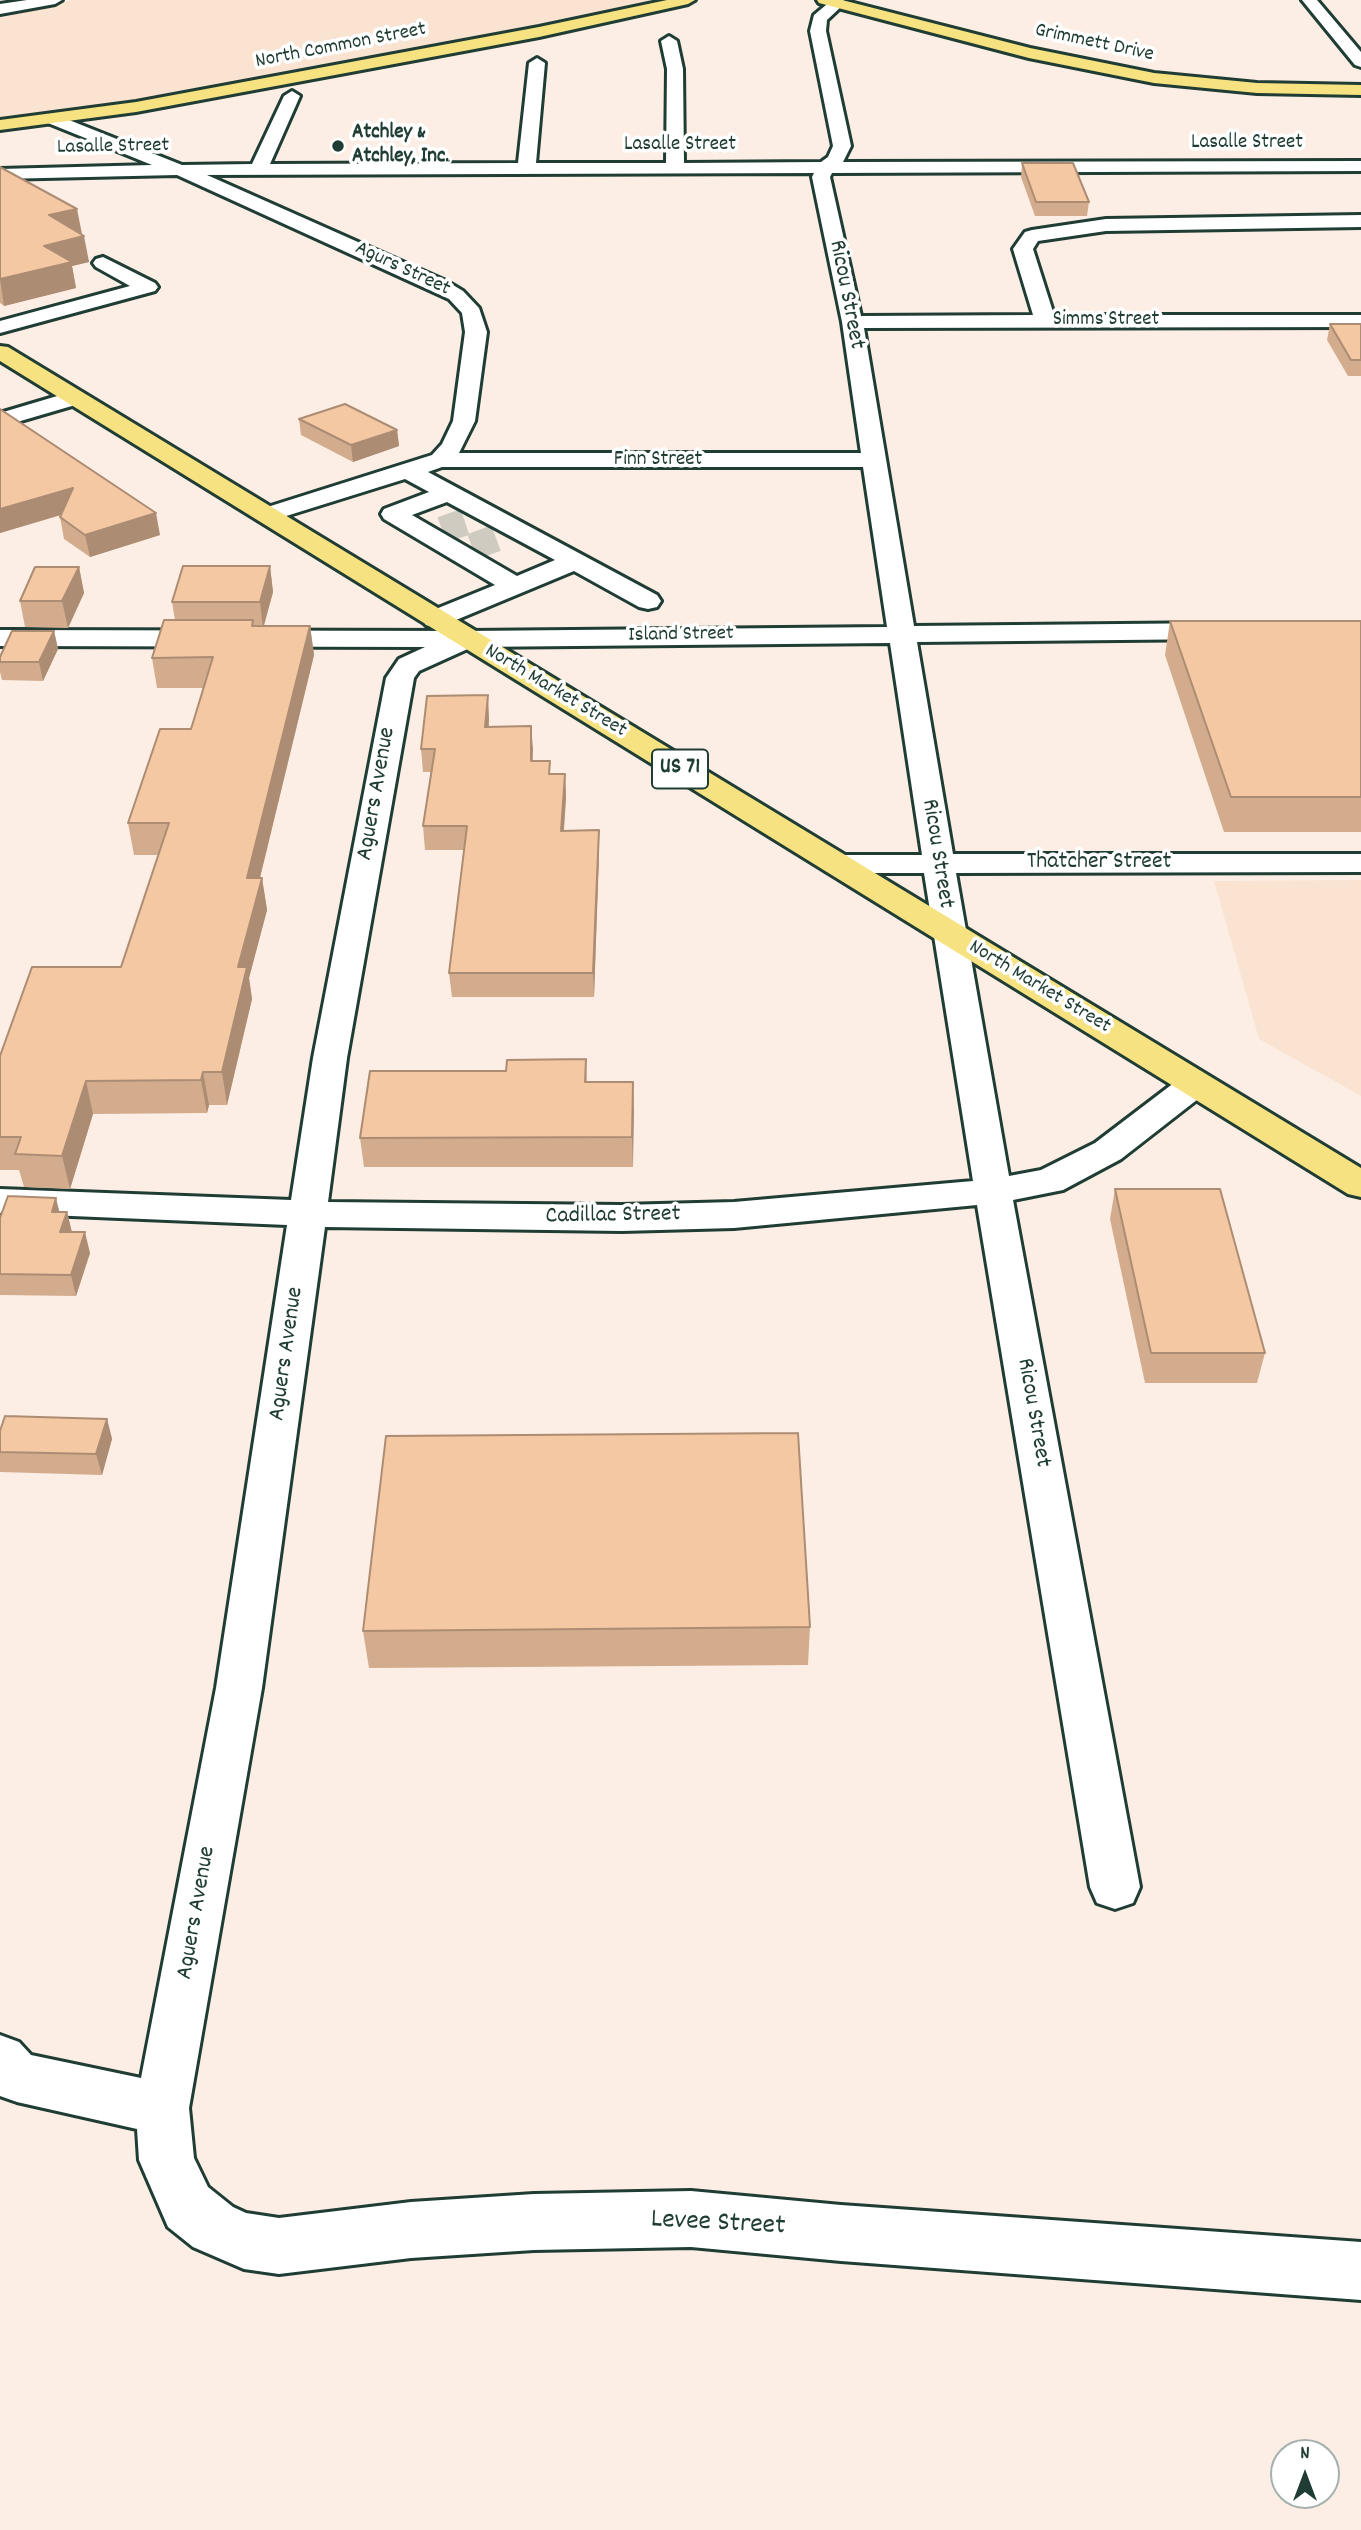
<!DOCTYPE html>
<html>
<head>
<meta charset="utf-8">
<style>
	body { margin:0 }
	#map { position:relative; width:1361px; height:2530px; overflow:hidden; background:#fceee4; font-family:Dekko,sans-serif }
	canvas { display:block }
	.north { position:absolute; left:1270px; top:2439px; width:70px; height:70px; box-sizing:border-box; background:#fff; border:2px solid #a5b1ae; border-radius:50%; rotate:0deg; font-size:19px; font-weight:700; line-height:28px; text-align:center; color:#1f3d34 }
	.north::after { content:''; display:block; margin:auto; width:24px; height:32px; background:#1f3d34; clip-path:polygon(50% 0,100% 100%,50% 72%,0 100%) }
</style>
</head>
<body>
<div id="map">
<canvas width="1361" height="2530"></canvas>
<div class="north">N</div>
</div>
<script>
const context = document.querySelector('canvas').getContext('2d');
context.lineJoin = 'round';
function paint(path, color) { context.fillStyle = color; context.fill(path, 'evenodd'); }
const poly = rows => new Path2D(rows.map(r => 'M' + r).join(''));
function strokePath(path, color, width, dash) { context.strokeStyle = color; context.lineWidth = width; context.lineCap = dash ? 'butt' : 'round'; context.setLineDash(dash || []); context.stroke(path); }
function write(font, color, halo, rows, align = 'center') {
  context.font = font + ' Dekko,sans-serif'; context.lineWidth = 7; context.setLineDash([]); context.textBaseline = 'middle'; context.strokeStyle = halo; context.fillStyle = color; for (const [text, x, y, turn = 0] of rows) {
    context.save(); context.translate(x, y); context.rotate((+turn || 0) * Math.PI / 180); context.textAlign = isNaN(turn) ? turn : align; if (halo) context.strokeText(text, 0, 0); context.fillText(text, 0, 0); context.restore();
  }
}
const built = poly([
	[75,0,652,0,599,13,138,99,0,119,0,12],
	[1361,880,1361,1096,1259,1039,1214,881]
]);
const minorTunnel = poly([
	[442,530,465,522],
	[472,547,496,538]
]);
const minor = poly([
	[27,0,62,0,55,4,0,14,0,4,27,0],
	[832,0,843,0,845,3,827,20,826,31,851,146,843,162,1361,161,1361,171,832,173,830,177,861,316,1033,315,1013,249,1025,232,1032,230,1106,219,1361,215,1361,227,1106,231,1038,241,1033,249,1054,315,1361,315,1361,327,864,328,914,626,1222,623,1231,625,1235,631,1231,637,1222,639,917,642,953,854,1361,854,1361,872,956,873,1009,1176,1041,1170,1095,1143,1183,1076,1195,1073,1207,1076,1213,1084,1207,1092,1121,1159,1063,1190,1013,1200,1140,1887,1133,1903,1115,1909,1097,1903,1090,1887,977,1205,734,1228,622,1231,325,1227,262,1688,189,2108,194,2158,208,2187,233,2207,246,2213,279,2218,411,2202,534,2194,691,2191,841,2205,1361,2242,1361,2300,841,2261,691,2247,534,2250,411,2258,279,2274,244,2269,193,2247,168,2227,139,2160,137,2129,17,2102,0,2096,0,2035,19,2042,31,2055,141,2078,216,1688,287,1225,0,1213,0,1189,291,1200,313,1058,386,678,399,659,425,647,0,646,0,630,468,631,887,627,863,467,442,467,428,472,657,595,661,601,657,607,648,609,639,607,574,571,444,625,435,627,426,625,422,619,426,613,495,585,384,519,381,514,384,509,429,492,405,479,267,522,258,520,255,515,258,510,432,455,442,444,453,421,465,332,462,313,449,299,177,175,0,179,0,169,152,165,48,123,45,119,48,115,54,114,182,165,252,164,284,96,292,91,300,96,270,164,518,163,529,63,537,58,545,63,536,163,666,163,667,69,661,41,669,36,677,41,683,69,684,163,821,162,828,157,833,146,810,31,814,15,832,0],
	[814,173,812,177,842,322,861,453,459,453,475,421,487,332,479,308,463,291,448,282,207,175,814,173],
	[447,502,555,560,517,576,412,515,447,502],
	[890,643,922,855,837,855,826,857,821,864,826,871,837,873,924,873,973,1181,734,1202,622,1205,328,1202,347,1058,414,678,419,671,472,647,890,643],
	[1302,0,1317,0,1361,52,1361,67,1355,65,1302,0],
	[103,257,155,283,158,287,155,291,0,333,0,321,130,286,96,267,93,263,96,259,103,257],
	[74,391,82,393,85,398,82,403,0,427,0,413,74,391]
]);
const major = poly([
	[667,0,695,0,688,4,539,37,136,112,0,130,0,120,136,102,539,27,667,0],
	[817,0,842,0,1030,48,1154,73,1257,83,1361,85,1361,95,1257,93,1154,83,1029,58,819,3,817,0],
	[0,346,8,347,1361,1168,1361,1197,1348,1194,0,361,0,346]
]);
const wall = poly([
	[1022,163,1089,202,1087,216,1035,216,1021,177],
	[0,167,81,234,89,262,72,266,76,288,4,306,0,303],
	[1330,324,1361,324,1361,376,1348,376,1327,340],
	[0,409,160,535,90,557,64,539,60,517,61,515,0,533],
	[299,419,397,430,399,446,353,462,301,435],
	[270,566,273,592,264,626,310,626,314,655,260,878,262,878,267,910,249,978,252,999,227,1105,209,1105,207,1113,93,1114,70,1189,24,1187,19,1170,0,1170,0,1056,121,967,159,855,134,855,128,823,191,729,204,688,157,688,152,658,175,620,172,602],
	[79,567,84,593,68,628,25,627,20,601],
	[1170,621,1361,621,1361,832,1224,832,1165,655],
	[54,631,58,649,43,681,2,680,0,672,0,657],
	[489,718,489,727,531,726,532,761,550,761,550,774,565,774,566,797,564,831,599,830,599,854,594,997,452,997,449,973,464,850,425,850,423,826,431,772,423,772,421,749],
	[586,1059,587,1082,633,1082,633,1167,364,1167,360,1138,506,1071],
	[1115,1189,1265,1353,1257,1383,1145,1383,1110,1219],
	[60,1212,67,1212,72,1232,90,1253,76,1296,0,1295,0,1218],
	[107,1419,112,1439,102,1475,0,1472,0,1431],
	[810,1627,808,1665,369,1668,363,1631]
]);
const shadedWall = poly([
	[77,209,82,234,49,215],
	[84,236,89,262,72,266,76,288,4,306,0,279,44,246],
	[397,430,399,446,353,462,351,445],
	[73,488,77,510,0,533,0,509],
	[156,513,160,535,90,557,85,535],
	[270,566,273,592,263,628,260,602],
	[79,567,84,593,68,628,62,601],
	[310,626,314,655,252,910,247,878],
	[54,631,58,649,43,681,39,662],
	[488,695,489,718,487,750,485,727],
	[531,726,533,749,532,784,531,761],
	[565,774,566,797,562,854,561,831],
	[599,830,599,854,594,997,593,973],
	[262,878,267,910,249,978,252,999,227,1105,222,1072,238,967],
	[203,1072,209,1105,207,1113,201,1080],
	[86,1081,93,1114,70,1189,62,1156],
	[633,1082,634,1111,633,1167,632,1137],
	[56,1198,61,1218,52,1212],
	[67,1212,72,1233,60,1232],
	[85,1232,90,1253,76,1296,71,1275],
	[107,1419,112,1439,102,1475,96,1454]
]);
const building = poly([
	[1022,163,1073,163,1089,202,1036,202,1022,163],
	[0,167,77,209,49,215,84,236,44,246,72,262,0,279,0,167],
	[1330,324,1361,324,1361,360,1351,360,1330,324],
	[345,404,397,430,351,445,299,419,345,404],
	[0,409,156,513,85,535,60,517,73,488,0,509,0,409],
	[183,566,270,566,260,602,172,602,183,566],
	[35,567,79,567,62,601,20,601,35,567],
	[164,620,253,620,252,626,310,626,247,878,262,878,238,967,247,967,222,1072,203,1072,201,1080,86,1081,62,1156,15,1154,21,1137,0,1137,0,1056,32,967,121,967,169,823,128,823,160,729,191,729,213,657,152,658,164,620],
	[1170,621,1361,621,1361,797,1231,797,1170,621],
	[12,631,54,631,39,662,0,662,0,657,12,631],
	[488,695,485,727,531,726,531,761,550,761,549,774,565,774,561,831,599,830,593,973,449,973,467,826,423,826,435,749,421,749,427,696,488,695],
	[586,1059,585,1082,633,1082,632,1137,360,1138,370,1071,506,1071,507,1060,586,1059],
	[1115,1189,1220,1189,1265,1353,1151,1353,1115,1189],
	[8,1196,56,1198,52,1212,67,1212,60,1232,85,1232,71,1275,0,1274,0,1218,8,1196],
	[5,1416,107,1419,96,1454,0,1452,0,1431,5,1416],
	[798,1433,810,1627,363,1631,386,1436,798,1433]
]);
const markers = [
	[338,146,7,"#1f3d34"]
];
const farStreetnames = [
	["Grimmett Drive",1094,44,12],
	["North Common Street",341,47,-11],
	["Lasalle Street",1247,144],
	["Lasalle Street",680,146],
	["Lasalle Street",113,148,-1],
	["Agurs Street",402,270,25],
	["Simms Street",1106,321],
	["Finn Street",658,461],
	["Island Street",681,636,-1],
	["North Market Street",555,692,31],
	["North Market Street",1039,988,31]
];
const farPoinames = [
	["Atchley &",352,134],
	["Atchley, Inc.",352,158]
];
const shields = [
	[680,769,56]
];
const shieldNames = [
	["US 71",680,769]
];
const streetNames = [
	["Ricou Street",845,295,79],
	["Aguers Avenue",378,794,-80],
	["Ricou Street",936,854,81],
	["Thatcher Street",1099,864],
	["Cadillac Street",613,1217,-1],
	["Aguers Avenue",288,1354,-82],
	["Ricou Street",1032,1413,80],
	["Aguers Avenue",198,1913,-80]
];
const nearStreetnames = [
	["Levee Street",718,2225,3]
];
paint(built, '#fae3d1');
strokePath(minorTunnel, '#d0cbc1', 27, [27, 13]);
strokePath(minor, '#1f3d34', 6);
strokePath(major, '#1f3d34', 6);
paint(minor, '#fff');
paint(major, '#f7e281');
paint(wall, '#d3ac8d');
paint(shadedWall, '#ac8c73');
paint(building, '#f5c8a4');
strokePath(building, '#ac8c73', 2);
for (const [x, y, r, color] of markers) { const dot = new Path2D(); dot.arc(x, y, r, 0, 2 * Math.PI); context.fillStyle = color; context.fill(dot); strokePath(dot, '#fff', 2.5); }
write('21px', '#1f3d34', '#fff', farStreetnames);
write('bold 21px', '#1f3d34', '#fff', farPoinames, 'left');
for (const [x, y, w] of shields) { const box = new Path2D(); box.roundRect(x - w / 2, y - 19.5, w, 39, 5); context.fillStyle = '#fff'; context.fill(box); strokePath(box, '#1f3d34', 2); }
write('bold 23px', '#1f3d34', null, shieldNames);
write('24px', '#1f3d34', '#fff', streetNames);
write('28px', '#1f3d34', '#fff', nearStreetnames);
</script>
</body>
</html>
